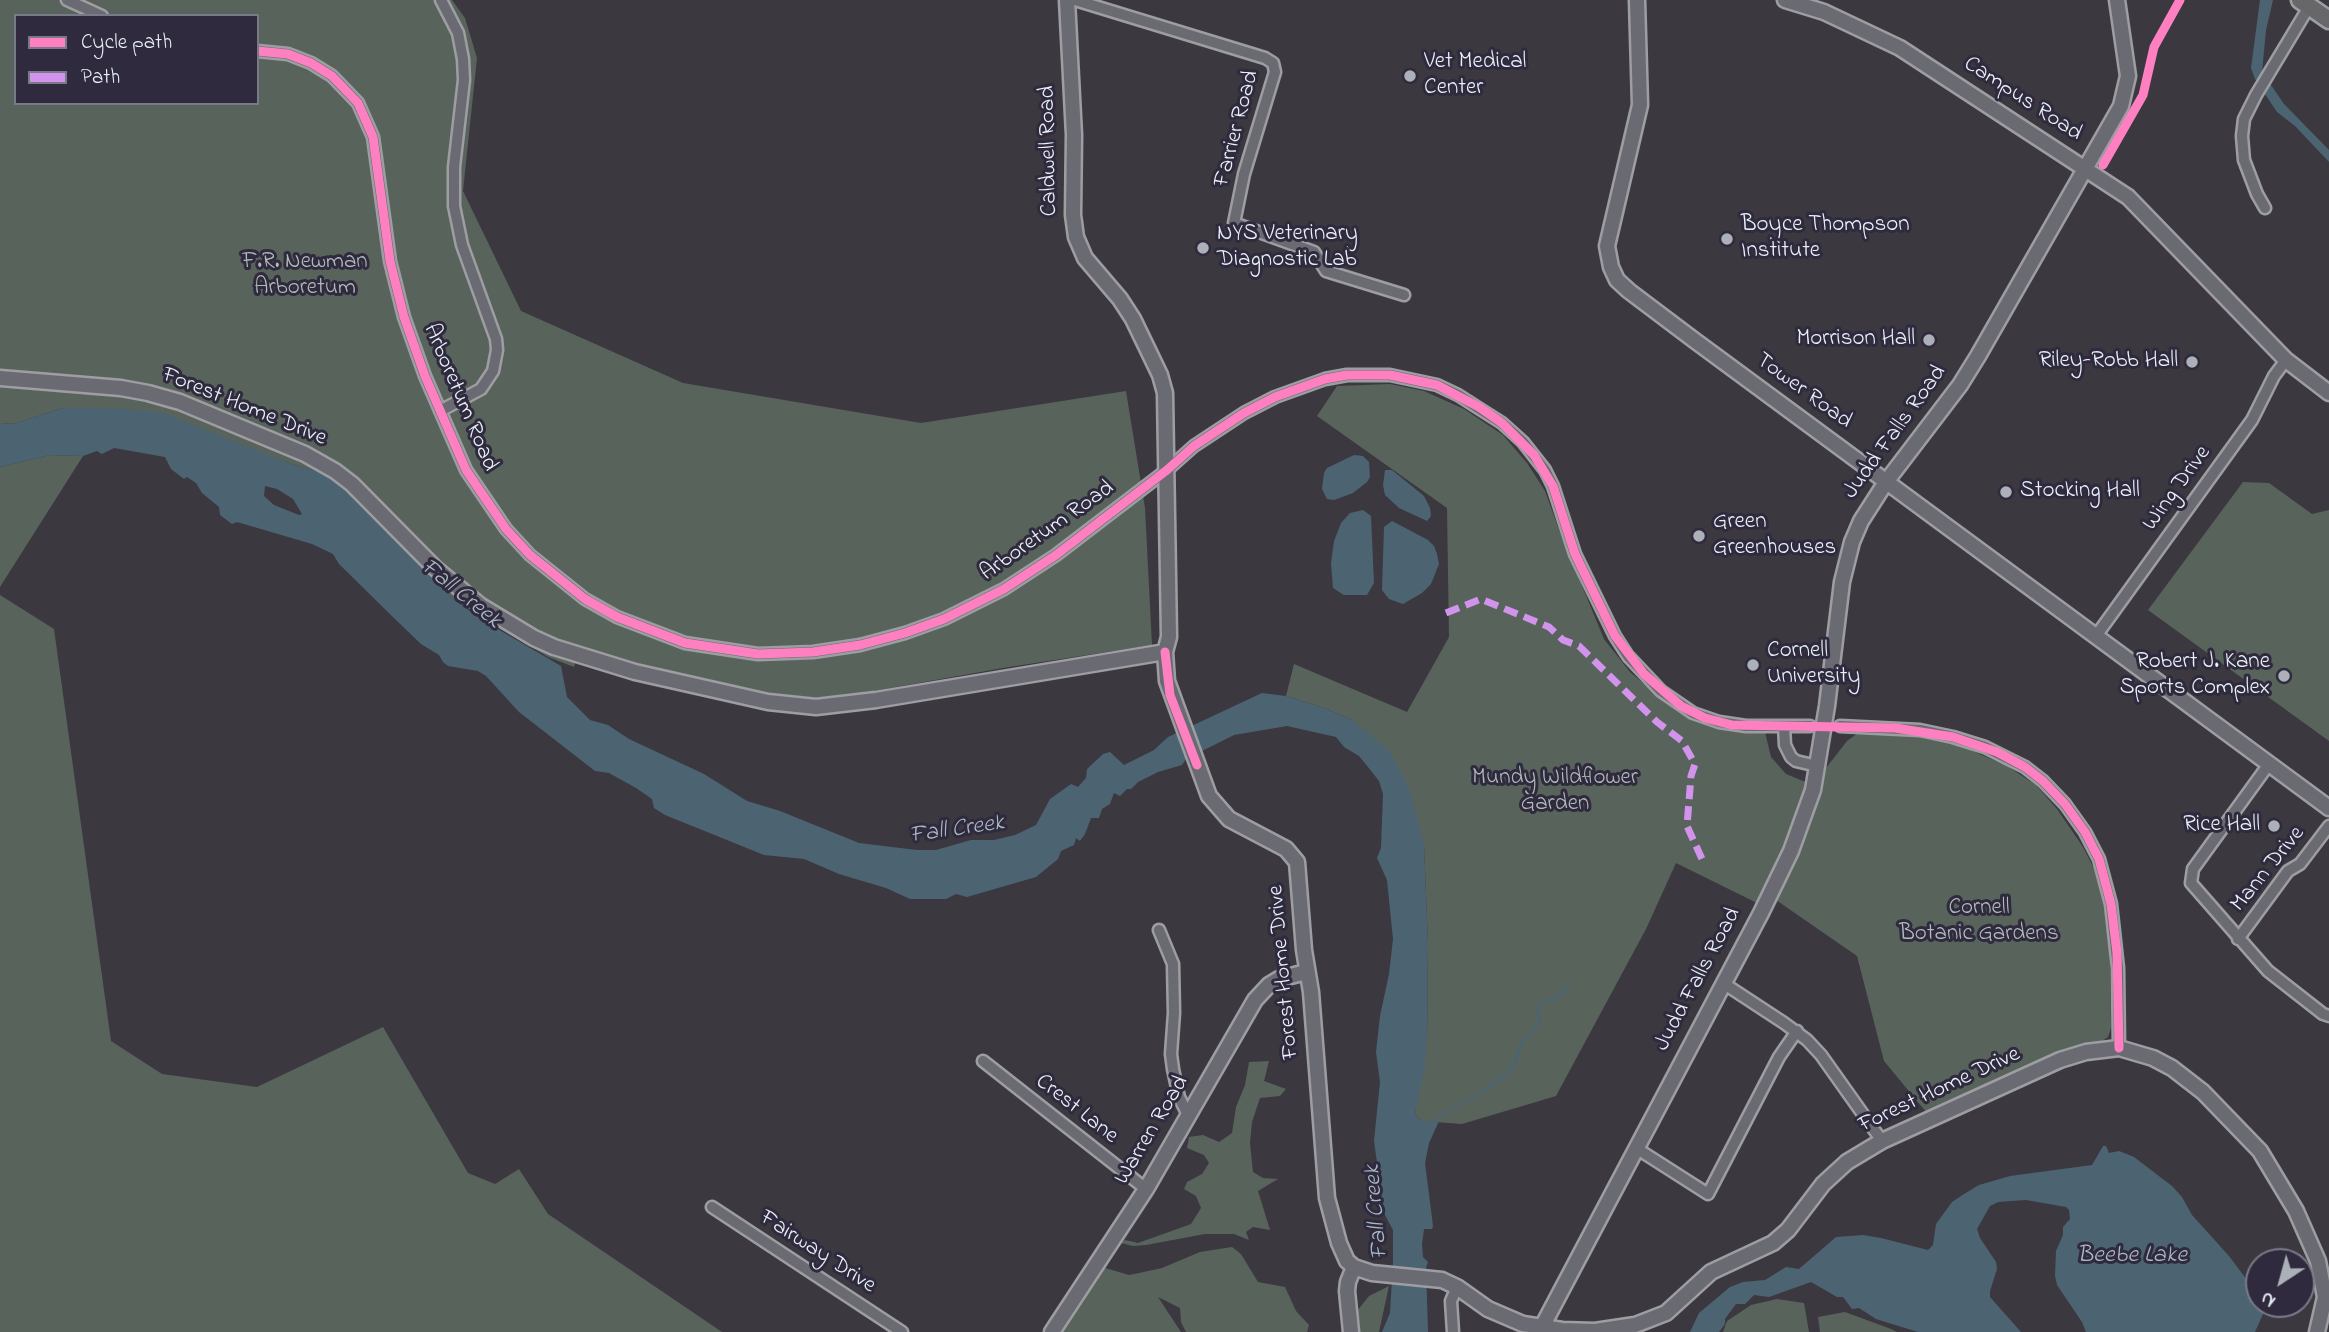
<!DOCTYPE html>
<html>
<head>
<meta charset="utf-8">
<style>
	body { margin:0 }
	#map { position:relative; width:2329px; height:1332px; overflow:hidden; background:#3c3840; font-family:"Indie Flower",sans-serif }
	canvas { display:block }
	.legend { position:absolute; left:14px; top:14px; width:245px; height:91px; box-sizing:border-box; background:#2f2a3d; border:2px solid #797a88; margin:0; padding:9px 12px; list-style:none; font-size:21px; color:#e8f1f8 }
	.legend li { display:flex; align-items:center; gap:14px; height:35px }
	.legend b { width:35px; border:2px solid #797a88 }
	.north { position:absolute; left:2245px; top:1248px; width:70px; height:70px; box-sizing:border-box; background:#2f2a3d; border:2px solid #797a88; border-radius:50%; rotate:216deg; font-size:19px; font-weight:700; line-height:28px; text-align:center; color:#e8f1f8 }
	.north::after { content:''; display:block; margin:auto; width:24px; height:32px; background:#acb0b8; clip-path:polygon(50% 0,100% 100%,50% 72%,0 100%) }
</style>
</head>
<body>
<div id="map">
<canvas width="2329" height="1332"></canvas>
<ul class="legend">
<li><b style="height:9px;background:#ff80c0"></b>Cycle path</li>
<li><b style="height:9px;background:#d193ec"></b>Path</li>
</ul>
<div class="north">N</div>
</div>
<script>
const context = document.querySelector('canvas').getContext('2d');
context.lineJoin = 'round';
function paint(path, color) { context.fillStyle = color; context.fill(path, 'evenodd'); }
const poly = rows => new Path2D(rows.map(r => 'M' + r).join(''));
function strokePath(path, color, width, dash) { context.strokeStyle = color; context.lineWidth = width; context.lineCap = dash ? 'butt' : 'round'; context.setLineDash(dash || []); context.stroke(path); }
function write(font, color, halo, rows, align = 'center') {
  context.font = font + ' "Indie Flower",sans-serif'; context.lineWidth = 6; context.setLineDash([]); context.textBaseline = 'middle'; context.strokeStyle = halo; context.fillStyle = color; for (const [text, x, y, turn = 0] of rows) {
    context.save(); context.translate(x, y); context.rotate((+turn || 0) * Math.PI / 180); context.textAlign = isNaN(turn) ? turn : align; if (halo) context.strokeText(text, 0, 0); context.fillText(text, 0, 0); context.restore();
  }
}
const green = poly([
	[0,0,452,0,465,18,477,58,463,191,521,311,683,383,921,423,1126,391,1145,508,1152,645,1003,668,834,698,806,700,775,696,642,665,580,646,574,667,548,657,453,599,339,484,320,472,291,464,125,410,63,408,17,423,0,424],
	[16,16,257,16,257,103,16,103],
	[1390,384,1424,391,1464,409,1503,435,1527,463,1545,491,1561,535,1604,639,1630,672,1664,701,1692,719,1733,730,1765,732,1771,757,1786,774,1808,783,1790,835,1759,904,1676,863,1646,929,1556,1096,1462,1124,1422,1121,1417,1117,1415,1113,1427,1037,1428,944,1424,845,1352,720,1327,709,1286,696,1294,664,1407,712,1449,637,1447,508,1317,416,1337,386],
	[50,455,83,456,0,587,0,467],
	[2243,482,2269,483,2312,514,2329,510,2329,741,2148,610],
	[0,595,54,629,111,1041,162,1074,257,1087,383,1027,468,1173,495,1184,519,1169,548,1214,722,1332,0,1332],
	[1858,733,1906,735,1934,739,1966,748,2007,766,2036,785,2057,809,2083,847,2100,880,2110,939,2111,1028,2108,1037,2098,1044,2067,1051,2029,1066,1927,1113,1884,1061,1857,956,1776,900,1818,801,1826,768,1847,741],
	[1269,1061,1264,1081,1286,1089,1280,1096,1260,1098,1252,1122,1250,1143,1253,1172,1263,1178,1278,1179,1258,1191,1270,1230,1253,1227,1246,1232,1249,1240,1234,1234,1205,1234,1146,1245,1133,1246,1121,1243,1125,1240,1138,1243,1191,1224,1201,1208,1196,1196,1184,1189,1187,1182,1202,1174,1209,1163,1204,1155,1187,1148,1189,1137,1203,1135,1219,1142,1232,1133,1236,1107,1245,1085,1249,1062],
	[1232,1247,1241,1254,1258,1282,1285,1287,1296,1311,1309,1325,1307,1332,1186,1332,1181,1322,1180,1308,1158,1297,1181,1332,1062,1332,1105,1268,1129,1275,1139,1273,1162,1268,1200,1252],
	[1389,1286,1379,1332,1360,1332,1357,1311,1369,1296],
	[1777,1299,1804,1303,1809,1332,1723,1332,1727,1321,1751,1305],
	[1845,1312,1891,1329,1897,1332,1820,1332,1818,1317]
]);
const water = poly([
	[2260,0,2273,0,2266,30,2262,72,2284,104,2329,150,2329,162,2295,126,2277,112,2255,79,2251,68],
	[63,408,110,408,163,413,291,464,320,472,339,484,453,599,484,621,561,666,567,697,590,720,608,725,629,739,704,774,747,801,780,811,859,843,917,850,936,850,971,840,994,840,1015,835,1036,825,1050,799,1071,784,1078,787,1086,778,1087,769,1103,754,1110,752,1124,765,1154,750,1168,737,1262,693,1286,696,1327,709,1352,720,1390,752,1410,790,1424,845,1428,944,1427,1037,1425,1065,1415,1113,1417,1117,1422,1121,1439,1121,1429,1143,1425,1163,1433,1226,1432,1229,1424,1229,1422,1244,1423,1257,1428,1262,1426,1268,1428,1332,1382,1332,1390,1313,1393,1261,1393,1230,1384,1213,1374,1141,1380,1082,1376,1052,1380,1016,1389,974,1393,939,1387,880,1377,858,1381,848,1383,794,1379,781,1368,767,1359,756,1344,747,1336,737,1287,726,1234,735,1186,759,1182,765,1158,772,1138,782,1131,789,1127,789,1120,796,1114,793,1110,804,1102,809,1099,818,1091,818,1085,834,1080,841,1076,838,1074,845,1061,851,1058,859,1036,877,967,897,956,894,946,899,910,899,886,888,839,874,804,859,764,855,665,815,654,808,652,799,636,788,609,773,595,771,519,712,486,676,478,671,448,666,443,662,439,655,421,644,396,620,339,564,333,554,312,544,237,522,232,524,220,515,219,507,202,493,196,483,187,477,184,479,171,469,165,457,114,448,102,454,97,451,83,456,50,455,0,467,0,424,17,423],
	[265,486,277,489,293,499,302,514,299,515,274,505,264,496],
	[1354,455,1363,456,1369,462,1370,477,1367,482,1353,493,1334,500,1327,499,1322,489,1324,473,1327,468],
	[1385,470,1392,470,1424,496,1430,508,1431,516,1427,521,1399,508,1385,495,1383,485],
	[1363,510,1371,516,1374,583,1367,595,1344,595,1333,588,1331,563,1334,541,1341,523,1350,513],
	[1392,521,1428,540,1434,546,1437,554,1439,564,1431,584,1422,593,1403,604,1389,599,1382,590,1384,527],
	[2103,1146,2106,1146,2109,1153,2119,1151,2134,1157,2172,1186,2182,1197,2192,1215,2229,1256,2259,1296,2259,1304,2267,1305,2255,1332,2086,1332,2082,1322,2057,1285,2055,1276,2056,1251,2063,1235,2063,1227,2070,1219,2069,1210,2066,1207,2026,1200,1998,1202,1990,1206,1977,1229,1980,1238,1996,1262,1997,1269,1990,1291,1990,1297,2021,1332,1918,1332,1876,1319,1859,1308,1852,1309,1843,1297,1837,1297,1811,1282,1769,1297,1754,1295,1745,1304,1736,1304,1725,1319,1725,1324,1719,1332,1690,1332,1699,1313,1730,1287,1743,1282,1765,1280,1786,1267,1799,1269,1836,1237,1863,1235,1881,1238,1928,1250,1933,1245,1936,1224,1952,1202,1964,1194,1979,1185,2010,1176,2092,1165]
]);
const stream = poly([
	[1436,1122,1446,1111,1472,1098,1499,1080,1514,1065,1522,1042,1540,1022,1537,1011,1541,1003,1558,997,1570,985]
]);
const street = poly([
	[67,0,102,16],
	[1075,0,1265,58,1273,63,1275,72,1244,174,1234,223,1314,252,1326,271,1404,295],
	[257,51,288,54,311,63,332,76,358,103,373,137,390,261,404,317,425,376,466,470,506,529,530,555,585,599,617,617,685,643,758,654,813,652,860,645,905,633,944,619,1004,589,1056,555,1167,470,1194,446,1244,413,1275,397,1325,379,1347,375,1390,375,1437,385,1458,395,1502,423,1523,442,1545,470,1553,486,1575,554,1615,636,1628,656,1661,691,1693,713,1719,722,1746,726,1810,726],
	[2265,208,2257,194,2244,160,2242,136,2244,119,2256,95,2310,5],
	[440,411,481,389,493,371,497,350,496,339,462,245,454,206,454,167,464,80,463,59,458,33,441,0],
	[2096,636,2252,420,2274,376,2286,360],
	[1784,726,1785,745,1791,757,1796,761,1817,766],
	[1840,726,1920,730,1953,737,1985,747,2025,767,2043,781,2065,804,2085,832,2099,859,2111,904,2118,968,2119,1048],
	[2269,764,2193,869,2191,883,2268,971,2323,1014,2329,1016],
	[1159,930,1173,964,1174,1013,1171,1054,1173,1069,1179,1097,1189,1117],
	[2238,939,2288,871,2300,864,2329,826],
	[1723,983,1784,1023,1807,1040,1821,1055,1882,1141],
	[983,1061,1146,1189],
	[1636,1148,1708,1194,1779,1057,1797,1031],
	[712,1207,902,1332],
	[1453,1332,1451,1301,1457,1287]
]);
const secondary = poly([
	[1067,0,1074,135,1073,215,1076,237,1085,258,1120,299,1133,319,1160,375,1165,393,1169,637,1165,652,1167,681,1209,796,1229,819,1286,849,1297,862,1304,950,1311,992,1327,1198,1339,1243,1347,1261,1354,1267,1372,1273,1442,1280,1457,1287,1488,1309,1523,1324,1562,1330,1595,1331,1635,1325,1666,1313,1711,1272,1773,1243,1788,1230,1823,1184,1847,1162,1882,1141,2060,1060,2086,1052,2119,1048,2153,1058,2172,1068,2203,1092,2260,1151,2296,1211,2318,1261,2325,1297,2317,1332],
	[1637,0,1640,105,1607,246,1611,267,1617,280,1629,291,1694,340,2329,808],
	[1785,0,1824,12,1900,48,2128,197,2286,360,2329,393],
	[0,378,121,388,148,393,180,402,305,454,335,471,352,484,435,568,481,606,534,638,554,647,635,672,768,702,816,707,876,700,1165,652],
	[1542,1327,1761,913,1791,851,1813,790,1827,706,1842,582,1852,542,1861,521,1886,482,1960,385,1978,356,2121,106,2128,76,2117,0],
	[1052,1332,1146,1189,1255,1000,1269,985,1279,979,1306,972],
	[1351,1332,1347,1291,1348,1282,1354,1267]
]);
const primary = poly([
	[2300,0,2329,20]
]);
const quiet = poly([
	[1446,613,1481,599,1549,627,1563,640,1579,646,1657,722,1682,741,1695,764,1691,776,1687,826,1702,859]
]);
const cycleway = poly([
	[257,51,288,54,311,63,332,76,358,103,373,137,390,261,404,317,425,376,466,470,506,529,530,555,585,599,617,617,685,643,758,654,813,652,860,645,905,633,944,619,1004,589,1056,555,1167,470,1194,446,1244,413,1275,397,1325,379,1347,375,1390,375,1437,385,1479,407,1502,423,1534,455,1553,486,1575,554,1615,636,1644,674,1681,706,1705,718,1732,725,1895,728,1953,737,1997,752,2025,767,2043,781,2065,804,2085,832,2099,859,2111,904,2117,953,2119,1048],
	[2103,165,2143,95,2154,47,2180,0],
	[1165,652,1170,695,1197,765]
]);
const markers = [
	[1410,76,7,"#acb0b8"],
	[1727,239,7,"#acb0b8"],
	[1203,248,7,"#acb0b8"],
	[1929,340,7,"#acb0b8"],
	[2192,362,7,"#acb0b8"],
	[2006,492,7,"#acb0b8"],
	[1699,536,7,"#acb0b8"],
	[1753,665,7,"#acb0b8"],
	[2284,676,7,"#acb0b8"],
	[2274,826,7,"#acb0b8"]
];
const poiNames = [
	["Vet Medical",1424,63],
	["Center",1424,89],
	["Boyce Thompson",1741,226],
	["Institute",1741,252],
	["NYS Veterinary",1217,235],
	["Diagnostic Lab",1217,261],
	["Morrison Hall",1915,340,"right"],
	["Riley-Robb Hall",2178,362,"right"],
	["Stocking Hall",2020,492],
	["Green",1713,523],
	["Greenhouses",1713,549],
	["Cornell",1767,652],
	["University",1767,678],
	["Robert J. Kane",2270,663,"right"],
	["Sports Complex",2270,689,"right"],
	["Rice Hall",2260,826,"right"]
];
const streetNames = [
	["Campus Road",2022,100,33],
	["Farrier Road",1238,129,-75],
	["Caldwell Road",1050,151,-91],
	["Tower Road",1803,392,36],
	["Arboretum Road",459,398,67],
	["Forest Home Drive",244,408,22],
	["Judd Falls Road",1896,433,-54],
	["Wing Drive",2178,489,-54],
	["Arboretum Road",1048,532,-35],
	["Mann Drive",2269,870,-51],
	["Forest Home Drive",1285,972,-95],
	["Judd Falls Road",1699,980,-62],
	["Forest Home Drive",1940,1091,-25],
	["Crest Lane",1076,1110,38],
	["Warren Road",1153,1131,-59],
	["Fairway Drive",817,1253,33]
];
const parkNames = [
	["F.R. Newman",305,263],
	["Arboretum",305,289],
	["Mundy Wildflower",1555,779],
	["Garden",1555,805],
	["Cornell",1979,909],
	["Botanic Gardens",1979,935]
];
const waterNames = [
	["Fall Creek",460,595,39],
	["Fall Creek",957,831,-8],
	["Fall Creek",1378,1212,-95],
	["Beebe Lake",2132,1257]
];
paint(green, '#58635c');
paint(water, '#4c6472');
strokePath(stream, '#4c6472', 2.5);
strokePath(street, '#9d9da2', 15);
strokePath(secondary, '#9d9da2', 19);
strokePath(primary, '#9d9da2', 21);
strokePath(street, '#6a6b72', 10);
strokePath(secondary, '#6a6b72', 14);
strokePath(primary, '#67676a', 16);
strokePath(quiet, '#d193ec', 7, [14, 7]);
strokePath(cycleway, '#ff80c0', 9);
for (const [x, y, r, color] of markers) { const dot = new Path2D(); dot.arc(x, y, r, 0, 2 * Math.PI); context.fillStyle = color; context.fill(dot); strokePath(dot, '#2f2a3d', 2.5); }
write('23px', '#e8f1f8', '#2f2a3d', poiNames, 'left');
write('23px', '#e8f1f8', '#2f2a3d', streetNames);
write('23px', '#b0bbbb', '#2f2a3d', parkNames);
write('italic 24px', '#aabac4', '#2f2a3d', waterNames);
</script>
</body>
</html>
